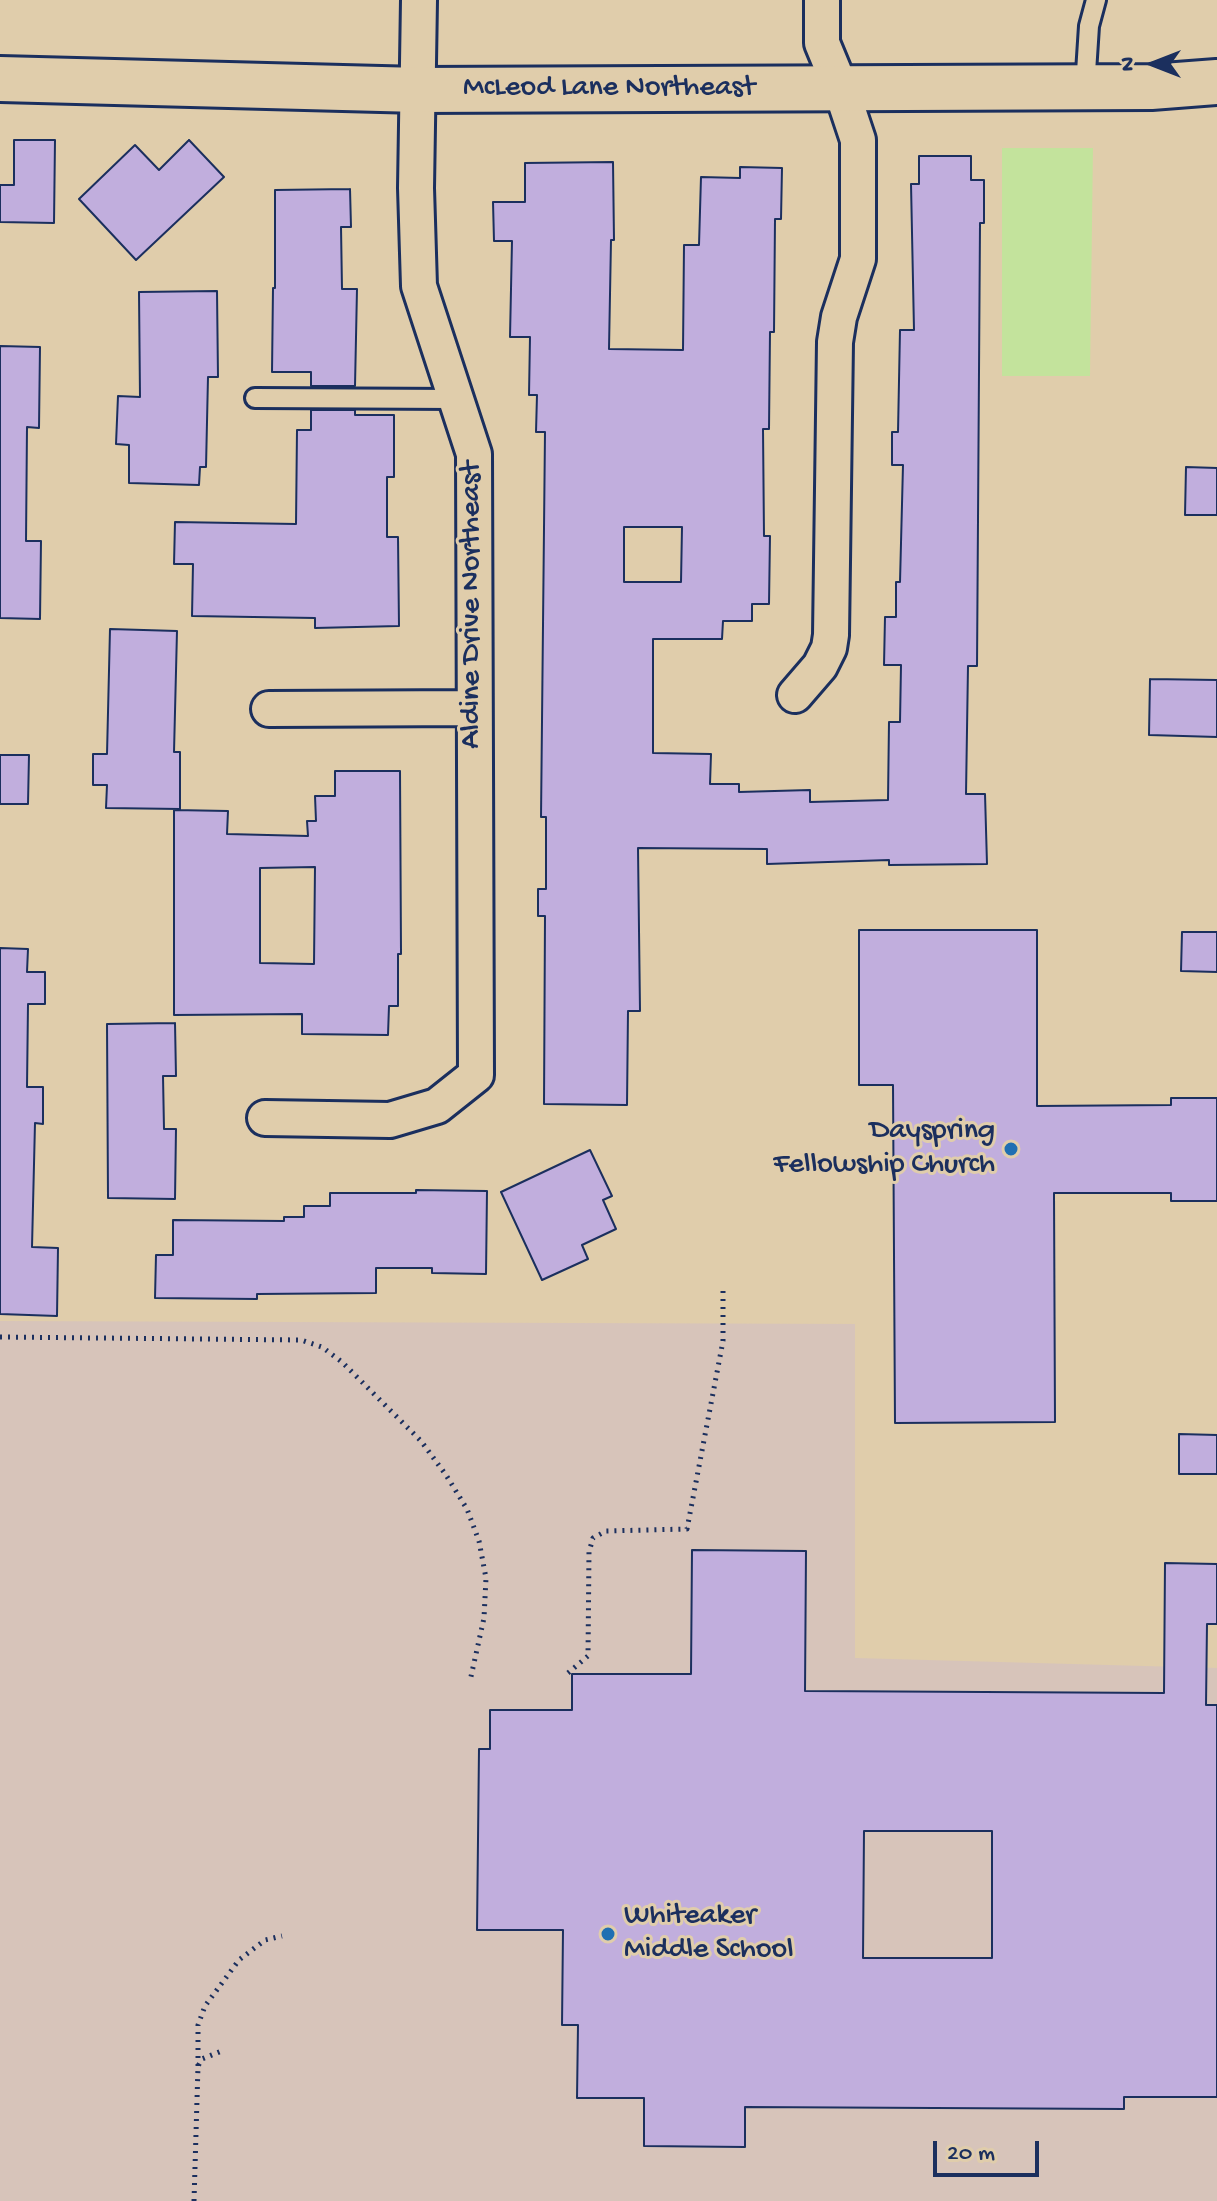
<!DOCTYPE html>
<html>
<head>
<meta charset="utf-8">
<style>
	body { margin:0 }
	#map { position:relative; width:1217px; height:2201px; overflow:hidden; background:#e0cdab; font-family:"Gochi Hand",sans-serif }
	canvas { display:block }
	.north { position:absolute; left:1113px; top:24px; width:80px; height:80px; -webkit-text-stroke:6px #e0cdab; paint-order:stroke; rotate:270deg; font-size:22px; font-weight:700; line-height:32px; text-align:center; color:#1b2f5e }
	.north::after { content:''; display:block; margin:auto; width:28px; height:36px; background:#1b2f5e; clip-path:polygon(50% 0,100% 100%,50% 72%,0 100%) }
	.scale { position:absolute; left:933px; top:2141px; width:106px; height:36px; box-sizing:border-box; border:4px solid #1b2f5e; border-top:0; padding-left:10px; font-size:24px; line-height:28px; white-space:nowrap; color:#1b2f5e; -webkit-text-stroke:6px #e0cdab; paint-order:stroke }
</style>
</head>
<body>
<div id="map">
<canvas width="1217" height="2201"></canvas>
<div class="north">N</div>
<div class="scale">20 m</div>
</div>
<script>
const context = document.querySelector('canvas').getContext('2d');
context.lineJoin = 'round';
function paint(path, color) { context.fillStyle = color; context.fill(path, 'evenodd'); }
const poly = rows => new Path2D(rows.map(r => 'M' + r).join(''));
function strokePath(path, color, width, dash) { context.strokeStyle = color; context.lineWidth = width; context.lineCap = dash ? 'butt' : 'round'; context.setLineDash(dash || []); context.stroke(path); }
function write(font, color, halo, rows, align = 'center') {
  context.font = font + ' "Gochi Hand",sans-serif'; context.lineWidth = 6; context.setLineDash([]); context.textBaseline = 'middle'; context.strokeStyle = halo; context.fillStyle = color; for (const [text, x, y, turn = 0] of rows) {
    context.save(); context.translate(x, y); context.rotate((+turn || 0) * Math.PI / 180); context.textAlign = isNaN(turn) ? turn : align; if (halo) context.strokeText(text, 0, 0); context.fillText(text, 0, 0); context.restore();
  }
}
const built = poly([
	[0,1321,855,1324,855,1658,1217,1668,1217,2201,0,2201]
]);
const green = poly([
	[1002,148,1093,148,1090,376,1002,376]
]);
const building = poly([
	[14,140,55,140,54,223,0,222,0,185,14,185,14,140],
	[189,140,224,177,136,260,79,199,135,145,159,170,189,140],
	[919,156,971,156,971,180,984,180,984,223,980,223,977,666,968,666,966,794,985,794,987,864,889,865,889,860,767,864,767,849,638,848,640,1011,628,1011,627,1105,544,1104,545,916,538,916,538,889,546,889,546,817,541,817,545,432,536,432,537,395,529,395,530,337,510,337,512,241,494,241,493,202,525,202,525,163,613,162,614,240,611,240,609,349,683,350,684,245,699,245,701,177,740,178,740,167,782,168,781,219,775,219,774,332,770,332,769,429,763,429,764,536,770,536,769,604,752,604,752,621,723,621,722,639,653,639,653,753,711,754,710,784,739,784,739,792,810,790,810,802,888,800,889,722,900,722,901,665,884,665,885,617,896,617,896,582,900,582,903,465,892,465,892,432,898,432,900,330,914,330,911,184,919,184,919,156],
	[624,527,682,527,681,582,624,582,624,527],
	[350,189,351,227,341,227,342,289,357,289,355,386,311,386,311,372,272,372,273,288,275,288,275,190,350,189],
	[217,291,218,377,208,377,206,467,200,467,199,485,129,483,129,445,116,444,118,396,140,397,139,292,217,291],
	[0,346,40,347,39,428,27,427,26,541,41,541,40,619,0,618,0,346],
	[311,410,355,410,355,415,394,415,394,477,387,477,387,537,398,537,399,626,315,628,315,618,192,616,193,564,174,564,175,522,296,524,297,430,311,430,311,410],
	[1186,467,1217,468,1217,515,1185,515,1186,467],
	[110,629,177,631,174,752,180,752,180,809,106,808,107,785,93,785,93,754,107,754,110,629],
	[1150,679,1217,680,1217,737,1149,735,1150,679],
	[0,755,29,755,28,804,0,804,0,755],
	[335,771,400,771,401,954,398,954,398,1006,389,1006,388,1035,302,1034,302,1014,174,1015,174,810,228,811,227,834,308,836,307,821,316,821,315,796,335,796,335,771],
	[315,867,314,964,260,963,260,868,315,867],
	[859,930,1037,930,1037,1106,1171,1105,1171,1098,1217,1098,1217,1201,1171,1201,1171,1193,1054,1193,1055,1422,895,1423,893,1085,859,1085,859,930],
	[1182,932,1217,932,1217,972,1181,971,1182,932],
	[0,948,28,949,27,972,45,972,45,1004,28,1004,27,1087,43,1087,43,1124,35,1123,32,1247,58,1248,57,1316,0,1314,0,948],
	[175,1023,176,1076,163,1076,164,1129,176,1129,175,1199,108,1198,107,1024,175,1023],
	[590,1150,612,1196,603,1200,616,1229,582,1245,588,1259,542,1280,501,1192,590,1150],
	[416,1190,487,1191,486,1274,432,1273,432,1268,376,1268,376,1293,257,1294,257,1299,155,1298,156,1255,173,1255,173,1220,284,1221,284,1217,304,1217,304,1206,330,1206,330,1193,416,1193,416,1190],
	[1179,1434,1217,1435,1217,1474,1179,1474,1179,1434],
	[692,1550,806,1551,805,1691,1164,1693,1165,1563,1217,1564,1217,1624,1207,1624,1206,1705,1217,1705,1217,2097,1124,2097,1124,2109,745,2107,745,2147,644,2146,644,2098,577,2098,578,2025,562,2025,563,1930,477,1930,479,1749,490,1749,490,1710,572,1710,572,1674,691,1674,692,1550],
	[864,1831,992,1831,992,1958,863,1958,864,1831]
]);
const path = poly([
	[0,1337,301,1340,322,1347,342,1362,421,1441,446,1475,467,1509,479,1541,486,1578,484,1618,470,1681],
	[568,1673,588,1656,589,1552,593,1538,606,1531,687,1529,723,1341,723,1289],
	[198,2066,198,2025,205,2006,239,1960,265,1940,282,1936],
	[194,2201,198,2066,202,2059,224,2050]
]);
const service = poly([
	[1085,88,1089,26,1096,0],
	[255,398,456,399]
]);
const minor = poly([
	[795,695,820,666,829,648,831,635,835,342,839,317,858,259,858,140,841,89,822,43,822,0],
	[269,709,474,708],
	[265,1118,390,1120,437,1106,476,1075,474,454,419,286,416,188,419,0]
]);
const tertiary = poly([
	[0,79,419,90,1151,87,1217,82]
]);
const markers = [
	[1011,1149,8,"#1f6fb2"],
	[608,1934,8,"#1f6fb2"]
];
const streetNames = [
	["McLeod Lane Northeast",609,89],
	["Aldine Drive Northeast",473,605,-90]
];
const poiNames = [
	["Dayspring",995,1132],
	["Fellowship Church",995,1166],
	["Whiteaker",624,1917,"left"],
	["Middle School",624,1951,"left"]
];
paint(built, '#d7c4ba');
paint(green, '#c3e39c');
paint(building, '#c1aedd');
strokePath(building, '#1b2f5e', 2);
strokePath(service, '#1b2f5e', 24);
strokePath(minor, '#1b2f5e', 40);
strokePath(tertiary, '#1b2f5e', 50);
strokePath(path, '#1b2f5e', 5, [2, 6]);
strokePath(service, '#e0cdab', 18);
strokePath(minor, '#e0cdab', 34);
strokePath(tertiary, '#e0cdab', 44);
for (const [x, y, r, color] of markers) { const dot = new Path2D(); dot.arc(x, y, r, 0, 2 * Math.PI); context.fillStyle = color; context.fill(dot); strokePath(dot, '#e0cdab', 3); }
write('30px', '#1b2f5e', '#e0cdab', streetNames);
write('30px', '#1b2f5e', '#e0cdab', poiNames, 'right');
</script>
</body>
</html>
